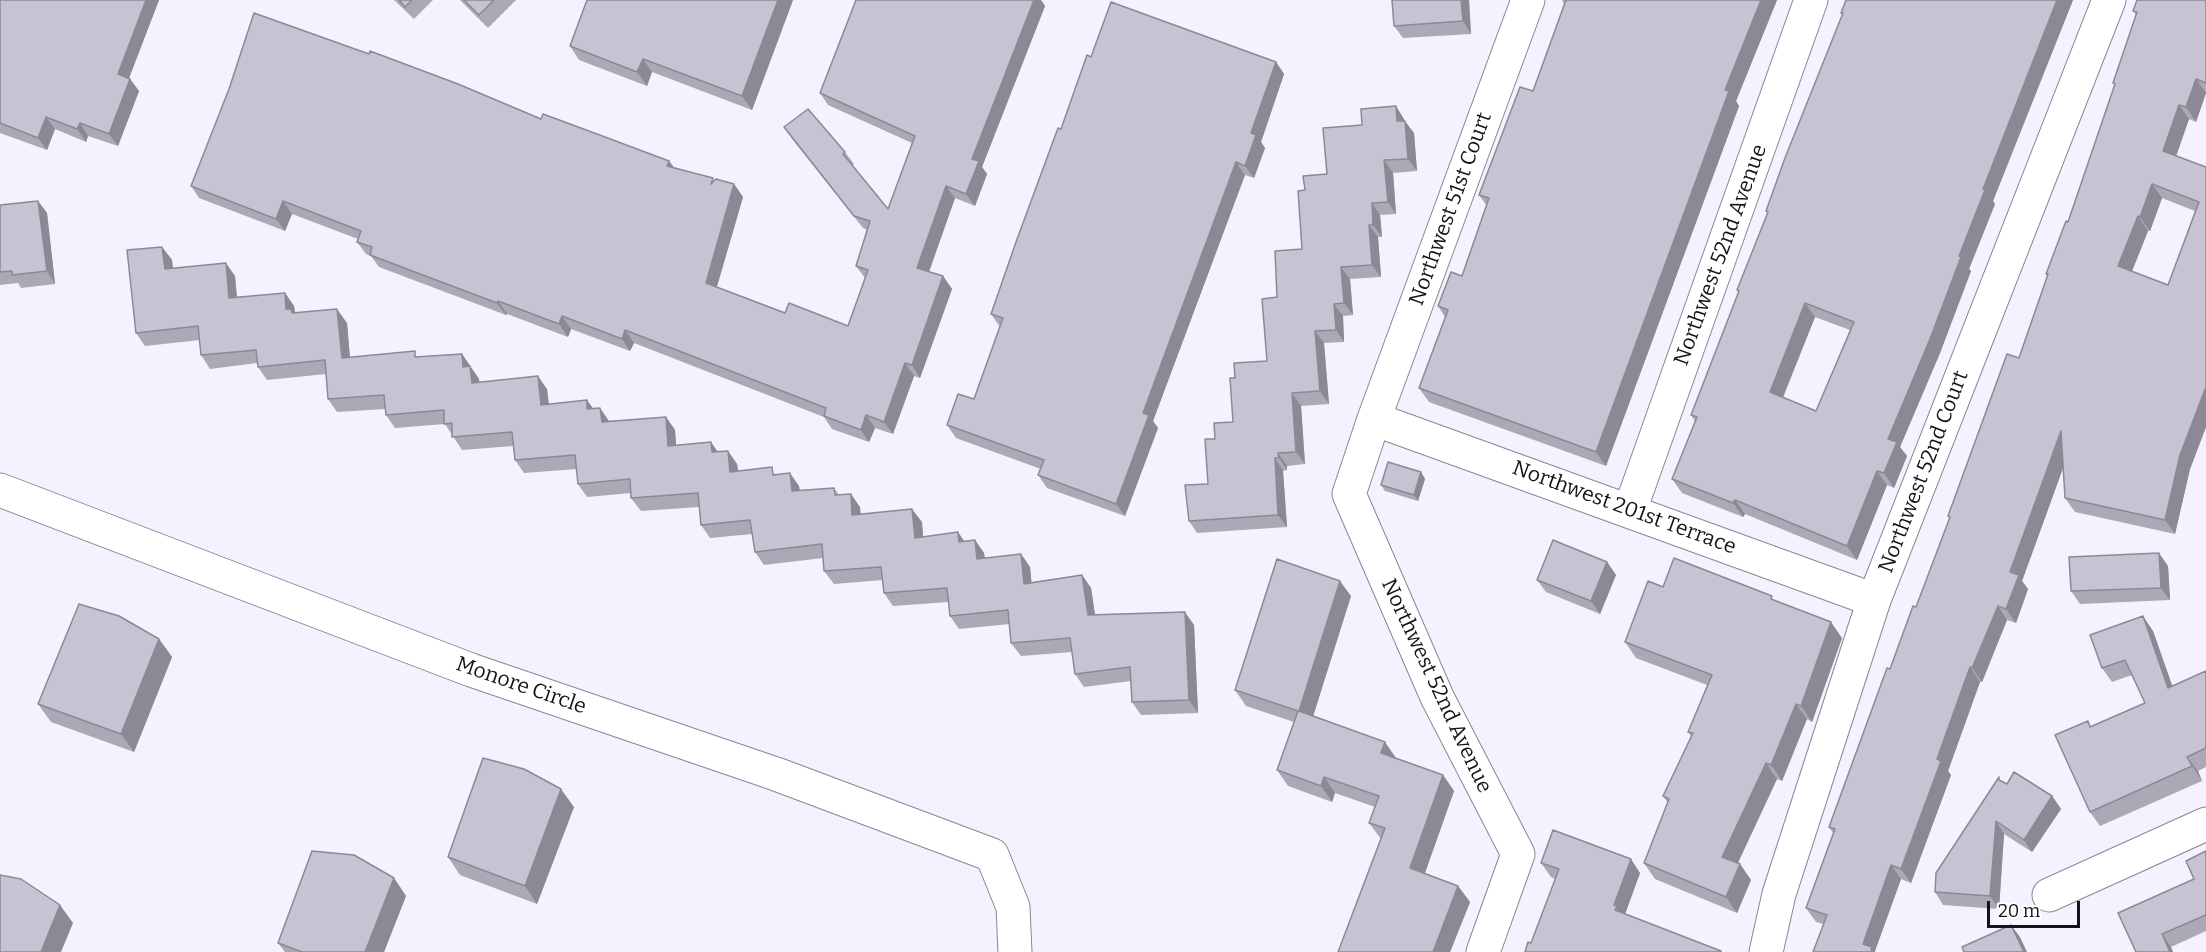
<!DOCTYPE html>
<html>
<head>
<meta charset="utf-8">
<style>
	body { margin:0 }
	#map { position:relative; width:2206px; height:952px; overflow:hidden; background:#f5f1fe; font-family:Bitter,serif }
	canvas { display:block }
	.scale { position:absolute; left:1987px; top:901px; width:93px; height:27px; box-sizing:border-box; border:3px solid #151319; border-top:0; padding-left:8px; font-size:18px; line-height:21px; white-space:nowrap; color:#151319; -webkit-text-stroke:4px #fff; paint-order:stroke }
</style>
</head>
<body>
<div id="map">
<canvas width="2206" height="952"></canvas>
<div class="scale">20 m</div>
</div>
<script>
const context = document.querySelector('canvas').getContext('2d');
context.lineJoin = 'round';
const poly = rows => new Path2D(rows.map(r => 'M' + r).join(''));
function strokePath(path, color, width, dash) { context.strokeStyle = color; context.lineWidth = width; context.lineCap = dash ? 'butt' : 'round'; context.setLineDash(dash || []); context.stroke(path); }
function paint(path, color) { context.fillStyle = color; context.fill(path, 'evenodd'); }
function write(font, color, halo, rows, align = 'center') {
  context.font = font + ' Bitter,serif'; context.lineWidth = 6; context.setLineDash([]); context.textBaseline = 'middle'; context.strokeStyle = halo; context.fillStyle = color; for (const [text, x, y, turn = 0] of rows) {
    context.save(); context.translate(x, y); context.rotate((+turn || 0) * Math.PI / 180); context.textAlign = isNaN(turn) ? turn : align; if (halo) context.strokeText(text, 0, 0); context.fillText(text, 0, 0); context.restore();
  }
}
const street = poly([
	[1374,419,1874,600],
	[0,490,471,670,776,774,992,855,1013,907,1015,952],
	[1630,510,1811,0],
	[2049,895,2206,824],
	[1483,952,1518,854,1437,697,1349,494,1374,419,1528,0],
	[1766,952,1779,894,1874,600,2109,0]
]);
const wall = poly([
	[0,0,159,0,129,78,139,91,118,146,88,136,86,142,55,129,47,150,0,133],
	[394,0,433,0,414,19],
	[460,0,516,0,488,28],
	[793,0,752,110,652,72,647,86,579,60,570,46],
	[856,0,1041,0,1045,6,982,167,987,174,975,206,955,198,929,272,943,276,952,289,920,378,914,376,893,434,875,428,869,442,832,429,824,417,634,343,630,351,571,329,568,337,507,314,506,315,379,267,371,256,366,254,357,242,358,239,292,214,285,231,199,198,191,186,541,119,669,161,674,168,714,181,734,184,743,197,717,287,785,313,848,326,865,278,856,266,867,230,863,228,793,140,784,127,845,152,854,164,852,166,888,209,912,143,828,105,820,93],
	[1392,0,1469,0,1471,34,1403,38,1394,26],
	[1562,0,1777,0,1736,101,1739,106,1606,466,1429,402,1419,388,1445,317,1438,306,1462,276,1487,206,1479,195,1533,91,1564,4],
	[1846,0,2073,0,1993,201,1995,204,1969,269,1971,271,1940,353,1900,447,1907,456,1894,488,1887,485,1857,560,1745,514,1743,517,1682,493,1672,479,1695,421,1691,415,1739,292,1737,290,1768,214,1766,211,1842,15,1841,13],
	[1815,317,1850,330,1816,411,1783,398],
	[2206,0,2206,93,2196,122,2189,119,2176,156,2206,167,2206,427,2190,469,2175,534,2075,512,2065,498,2063,468,2022,581,2028,589,2016,623,2007,620,1982,682,1980,682,1948,771,1951,775,1911,883,1901,879,1875,951,1823,924,1816,922,1806,908,1833,833,1829,827,1890,669,1916,607,1950,519,1948,516,2019,358,2048,276,2046,274,2068,222,2115,85,2113,83,2136,15,2133,11],
	[2162,198,2195,211,2168,285,2132,271,2148,231,2150,231],
	[1091,57,1276,62,1284,74,1261,142,1265,148,1254,178,1245,175,1153,421,1158,428,1125,516,1047,488,1038,475,1041,469,956,438,947,425,974,399,1000,327,991,314,1061,129],
	[1404,119,1404,121,1414,133,1417,171,1393,173,1396,214,1380,215,1382,237,1378,237,1381,277,1350,279,1353,315,1343,316,1344,342,1324,343,1329,404,1301,406,1305,464,1287,466,1287,470,1283,471,1287,527,1197,533,1189,521,1208,484,1215,439,1233,422,1235,378,1267,361,1277,297,1302,249,1305,190,1327,174,1362,125],
	[38,201,47,213,55,284,21,288,18,283,0,285,0,205],
	[162,247,172,260,173,268,235,276,237,297,285,293,294,306,295,313,347,323,350,357,419,357,462,354,479,379,479,382,547,389,549,404,587,400,593,409,609,421,666,417,675,430,676,445,718,451,728,451,737,464,738,471,777,474,799,486,800,491,834,488,839,495,860,507,860,514,922,522,923,537,964,541,975,540,984,553,985,558,1021,554,1030,567,1031,582,1082,575,1091,588,1095,615,1194,625,1198,713,1141,715,1132,702,1131,681,1084,687,1075,674,1072,652,1021,656,1011,643,1010,624,959,629,950,616,948,602,893,606,884,593,883,580,834,584,824,571,823,558,764,565,755,552,752,534,710,538,701,525,699,507,641,511,631,498,631,493,587,497,578,484,577,469,524,473,515,460,513,446,462,450,445,424,395,428,386,415,385,409,337,412,328,399,326,374,267,380,258,367,257,363,210,369,201,355,200,340,145,346,136,333],
	[1421,472,1425,479,1418,501,1385,491,1381,485],
	[1607,562,1616,575,1600,614,1546,592,1537,580],
	[2168,566,2170,600,2080,604,2071,591],
	[1663,587,1775,601,1842,638,1812,722,1807,719,1782,781,1777,779,1738,863,1740,864,1751,880,1737,913,1655,879,1644,863,1668,803,1663,796,1691,736,1688,732,1707,685,1636,658,1625,642],
	[1351,596,1313,716,1396,758,1443,775,1454,791,1425,873,1458,886,1470,902,1450,952,1338,952,1381,839,1369,823,1375,807,1335,793,1332,802,1288,786,1277,770,1294,722,1246,706,1235,690],
	[2153,631,2172,686,2206,671,2206,767,2198,771,2202,781,2100,826,2090,812,2092,726,2145,703,2132,675,2112,682,2102,668],
	[159,639,172,657,134,752,51,722,38,704],
	[2002,782,2007,784,2052,796,2061,809,2032,852,2004,834,1999,909,1943,905,1935,892],
	[574,807,537,904,460,875,448,857],
	[2206,851,2206,931,2171,947,2173,952,2136,952,2194,879],
	[1541,863,1640,873,1625,914,1551,877],
	[394,878,406,896,384,952,285,952,278,943]
]);
const shadedWall = poly([
	[146,0,159,0,126,86,118,74],
	[778,0,793,0,752,110,742,96],
	[1034,0,1041,0,1045,6,982,167,987,174,975,206,966,194,972,159],
	[1461,0,1469,0,1471,34,1463,21],
	[1761,0,1777,0,1736,101,1739,106,1606,466,1596,452,1725,90],
	[2057,0,2073,0,1993,201,1995,204,1969,269,1971,271,1940,353,1900,447,1907,456,1894,488,1884,473,1888,439,1959,256,1983,189],
	[643,59,652,72,647,86,637,72],
	[1276,62,1284,74,1261,142,1265,148,1254,178,1245,166,1251,133],
	[130,79,139,91,118,146,109,134],
	[2196,79,2206,93,2196,122,2186,107],
	[2179,105,2189,119,2173,165,2163,151],
	[1396,106,1404,119,1405,134,1397,121],
	[46,117,55,129,47,150,38,138],
	[1405,121,1414,133,1417,171,1408,159],
	[80,123,88,136,86,142,77,129],
	[1384,160,1393,173,1396,214,1388,202],
	[669,161,678,173,667,166],
	[1236,162,1245,175,1153,421,1158,428,1125,516,1116,504,1143,413],
	[734,184,743,197,714,296,706,283],
	[2152,184,2162,198,2150,231,2140,217],
	[946,186,955,198,926,280,917,268],
	[38,201,47,213,55,284,47,271],
	[283,201,292,214,285,231,276,219],
	[1372,203,1380,215,1382,237,1373,225],
	[2138,216,2148,231,2128,281,2118,266],
	[1369,225,1378,237,1381,277,1372,265],
	[162,247,172,260,174,282,165,269],
	[226,263,235,276,238,311,229,298],
	[1341,267,1350,279,1353,315,1344,303],
	[943,276,952,289,920,378,912,365],
	[285,293,294,306,295,313,301,326,286,309],
	[498,301,507,314,506,315,497,303],
	[1805,303,1815,317,1779,406,1770,392],
	[1334,304,1343,316,1344,342,1336,330],
	[337,309,347,323,351,371,342,358],
	[562,316,571,329,568,337,559,324],
	[625,330,634,343,630,351,622,339],
	[1315,331,1324,343,1329,404,1320,391],
	[462,354,479,379,481,396,472,383,463,367],
	[905,363,914,376,893,434,884,422],
	[538,376,547,389,550,418,541,405],
	[2206,387,2206,427,2190,469,2175,534,2165,520,2180,455],
	[1292,393,1301,406,1305,464,1296,452],
	[587,400,596,413,587,409],
	[600,408,609,421,611,435,602,422],
	[866,415,875,428,869,442,861,430],
	[666,417,675,430,677,459,668,446],
	[2061,431,2071,446,2022,581,2028,589,2016,623,2006,609,2010,572],
	[711,442,720,455,712,452],
	[728,451,737,464,740,485,730,472],
	[1278,453,1287,466,1287,470,1279,458],
	[1275,458,1283,471,1287,527,1278,515],
	[1877,471,1887,485,1857,560,1847,546],
	[1421,472,1425,479,1418,501,1414,495],
	[790,473,799,486,801,504,792,491],
	[851,494,860,507,862,528,852,515],
	[1735,500,1745,514,1743,517,1733,503],
	[912,509,922,522,924,551,915,538],
	[958,532,967,545,959,542],
	[975,540,984,553,986,572,977,559],
	[2159,553,2168,566,2170,600,2161,588],
	[1021,554,1030,567,1033,597,1024,584],
	[1607,562,1616,575,1600,614,1591,601],
	[1082,575,1091,588,1097,628,1088,615],
	[1340,581,1351,596,1310,726,1299,711],
	[1998,606,2007,620,1982,682,1972,668],
	[1185,612,1194,625,1198,713,1189,700],
	[2143,616,2153,631,2178,702,2168,688],
	[1831,622,1842,638,1812,722,1801,706],
	[159,639,172,657,134,752,121,734],
	[1970,667,1980,682,1948,771,1951,775,1911,883,1901,869,1937,759],
	[1796,704,1807,719,1782,781,1771,765],
	[1385,742,1396,758,1392,769,1381,753],
	[2187,757,2198,771,2202,781,2192,766],
	[1766,763,1777,779,1733,873,1722,857],
	[1443,775,1454,791,1421,884,1410,868],
	[1324,777,1335,793,1332,802,1321,786],
	[561,789,574,807,537,904,525,886],
	[2052,796,2061,809,2032,852,2024,840],
	[1996,821,2004,834,1999,909,1990,896],
	[1631,859,1640,873,1624,917,1615,910,1614,905],
	[1740,864,1751,880,1737,913,1726,897],
	[1891,865,1901,879,1875,951,1875,952,1868,952,1863,944],
	[394,878,406,896,384,952,365,952],
	[1458,886,1470,902,1450,952,1433,952],
	[60,905,73,923,61,952,41,952],
	[2011,925,2020,937,2027,952,2024,952],
	[2162,934,2171,947,2173,952,2170,952]
]);
const building = poly([
	[0,0,146,0,118,74,130,79,109,134,80,123,77,129,46,117,38,138,0,123,0,0],
	[399,0,412,0,405,7,399,0],
	[464,0,494,0,479,15,464,0],
	[587,0,778,0,742,96,643,59,637,72,570,46,587,0],
	[856,0,1034,0,972,159,979,161,966,194,946,186,917,268,943,276,912,365,905,363,884,422,866,415,861,430,824,416,826,408,625,330,622,339,562,316,559,324,498,301,497,303,370,255,372,247,357,242,361,231,283,201,276,219,191,186,229,89,254,13,369,54,370,51,458,84,541,119,543,114,597,134,669,161,667,166,713,178,711,184,716,179,734,184,706,283,785,313,789,303,848,326,868,270,856,266,870,221,854,216,784,127,808,109,845,152,843,154,888,209,915,136,820,93,856,0],
	[1392,0,1461,0,1463,21,1394,26,1392,0],
	[1566,0,1761,0,1725,90,1729,91,1596,452,1419,388,1448,310,1438,306,1451,272,1462,276,1489,198,1479,195,1520,87,1533,91,1566,0],
	[1846,0,2057,0,1983,189,1985,190,1959,256,1961,257,1930,339,1888,439,1897,442,1884,473,1877,471,1847,546,1735,500,1733,503,1672,479,1697,417,1691,415,1739,291,1737,290,1768,212,1766,211,1785,158,1843,13,1841,13,1846,0],
	[1805,303,1854,322,1816,411,1770,392,1805,303],
	[2137,0,2206,0,2206,83,2196,79,2186,107,2179,105,2163,151,2206,167,2206,387,2180,455,2165,520,2065,498,2061,431,2010,572,2019,575,2006,609,1998,606,1972,668,1970,667,1937,759,1941,761,1901,869,1891,865,1863,944,1872,947,1871,950,1874,952,1813,952,1827,915,1806,908,1835,829,1829,827,1887,668,1890,669,1913,606,1916,607,1950,517,1948,516,2007,354,2019,358,2048,274,2046,274,2066,221,2068,222,2115,84,2113,83,2137,12,2133,11,2137,0],
	[2152,184,2199,202,2168,285,2118,266,2138,216,2140,217,2152,184],
	[1111,2,1276,62,1251,133,1256,135,1245,166,1236,162,1143,413,1149,415,1116,504,1038,475,1044,460,947,425,958,394,974,399,1003,318,991,314,1016,242,1058,128,1061,129,1087,55,1091,57,1111,2],
	[1396,106,1397,121,1405,121,1408,159,1384,160,1388,202,1372,203,1373,225,1369,225,1372,265,1341,267,1344,303,1334,304,1336,330,1315,331,1320,391,1292,393,1296,452,1278,453,1279,458,1275,458,1278,515,1189,521,1185,485,1208,484,1205,439,1215,439,1214,423,1233,422,1230,378,1235,378,1234,363,1267,361,1262,299,1277,297,1275,251,1302,249,1298,191,1305,190,1303,176,1327,174,1323,128,1362,125,1361,109,1396,106],
	[38,201,47,271,12,275,12,271,0,272,0,205,38,201],
	[162,247,165,269,226,263,229,298,285,293,286,309,291,309,292,313,337,309,342,358,415,351,415,357,462,354,463,367,470,366,472,383,538,376,541,405,587,400,587,409,600,408,602,422,666,417,668,446,711,442,712,452,728,451,730,472,772,467,773,475,790,473,792,491,834,488,835,495,851,494,852,515,912,509,915,538,958,532,959,542,975,540,977,559,1021,554,1024,584,1082,575,1088,615,1185,612,1189,700,1132,702,1130,667,1075,674,1070,638,1011,643,1008,610,950,616,947,588,884,593,881,567,824,571,822,544,755,552,750,520,701,525,698,493,631,498,630,479,578,484,575,455,515,460,512,432,452,437,452,423,444,424,444,410,386,415,384,395,328,399,325,360,258,367,256,350,201,355,198,326,136,333,127,250,162,247],
	[1388,462,1421,472,1414,495,1381,485,1388,462],
	[1553,540,1607,562,1591,601,1537,580,1553,540],
	[2159,553,2161,588,2071,591,2069,557,2159,553],
	[1674,558,1772,596,1771,599,1831,622,1801,706,1796,704,1771,765,1766,763,1722,857,1740,864,1726,897,1644,863,1669,799,1663,796,1693,733,1688,732,1712,675,1625,642,1648,581,1663,587,1674,558],
	[1277,559,1340,581,1299,711,1385,742,1381,753,1443,775,1410,868,1458,886,1433,952,1338,952,1385,828,1369,823,1379,796,1324,777,1321,786,1277,770,1298,711,1235,690,1277,559],
	[79,604,119,616,159,639,121,734,38,704,79,604],
	[2143,616,2168,688,2206,671,2206,748,2187,757,2192,766,2090,812,2055,735,2088,721,2090,727,2145,703,2125,660,2102,668,2090,635,2143,616],
	[483,758,524,769,561,789,525,886,448,857,483,758],
	[2014,772,2052,796,2024,840,1996,821,1990,896,1935,892,1936,873,1999,777,1999,780,2007,784,2014,772],
	[1553,830,1631,859,1614,905,1617,906,1615,910,1721,951,1721,952,1525,952,1528,942,1531,943,1559,869,1541,863,1553,830],
	[312,851,354,855,394,878,365,952,302,952,278,943,312,851],
	[2206,851,2206,915,2162,934,2170,952,2136,952,2118,913,2194,879,2186,861,2206,851],
	[0,875,21,879,60,905,41,952,0,952,0,875],
	[2011,925,2024,952,1964,952,1962,947,2011,925]
]);
const streetNames = [
	["Northwest 51st Court",1451,209,-70],
	["Northwest 52nd Avenue",1721,255,-70],
	["Northwest 52nd Court",1924,472,-69],
	["Northwest 201st Terrace",1624,508,20],
	["Monore Circle",521,686,19],
	["Northwest 52nd Avenue",1436,686,65]
];
strokePath(street, '#8b8695', 35);
strokePath(street, '#fff', 33);
paint(wall, '#aca8b5');
paint(shadedWall, '#8c8894');
paint(building, '#c8c3d3');
strokePath(building, '#8c8894', 1.5);
write('21px', '#151319', '#fff', streetNames);
</script>
</body>
</html>
